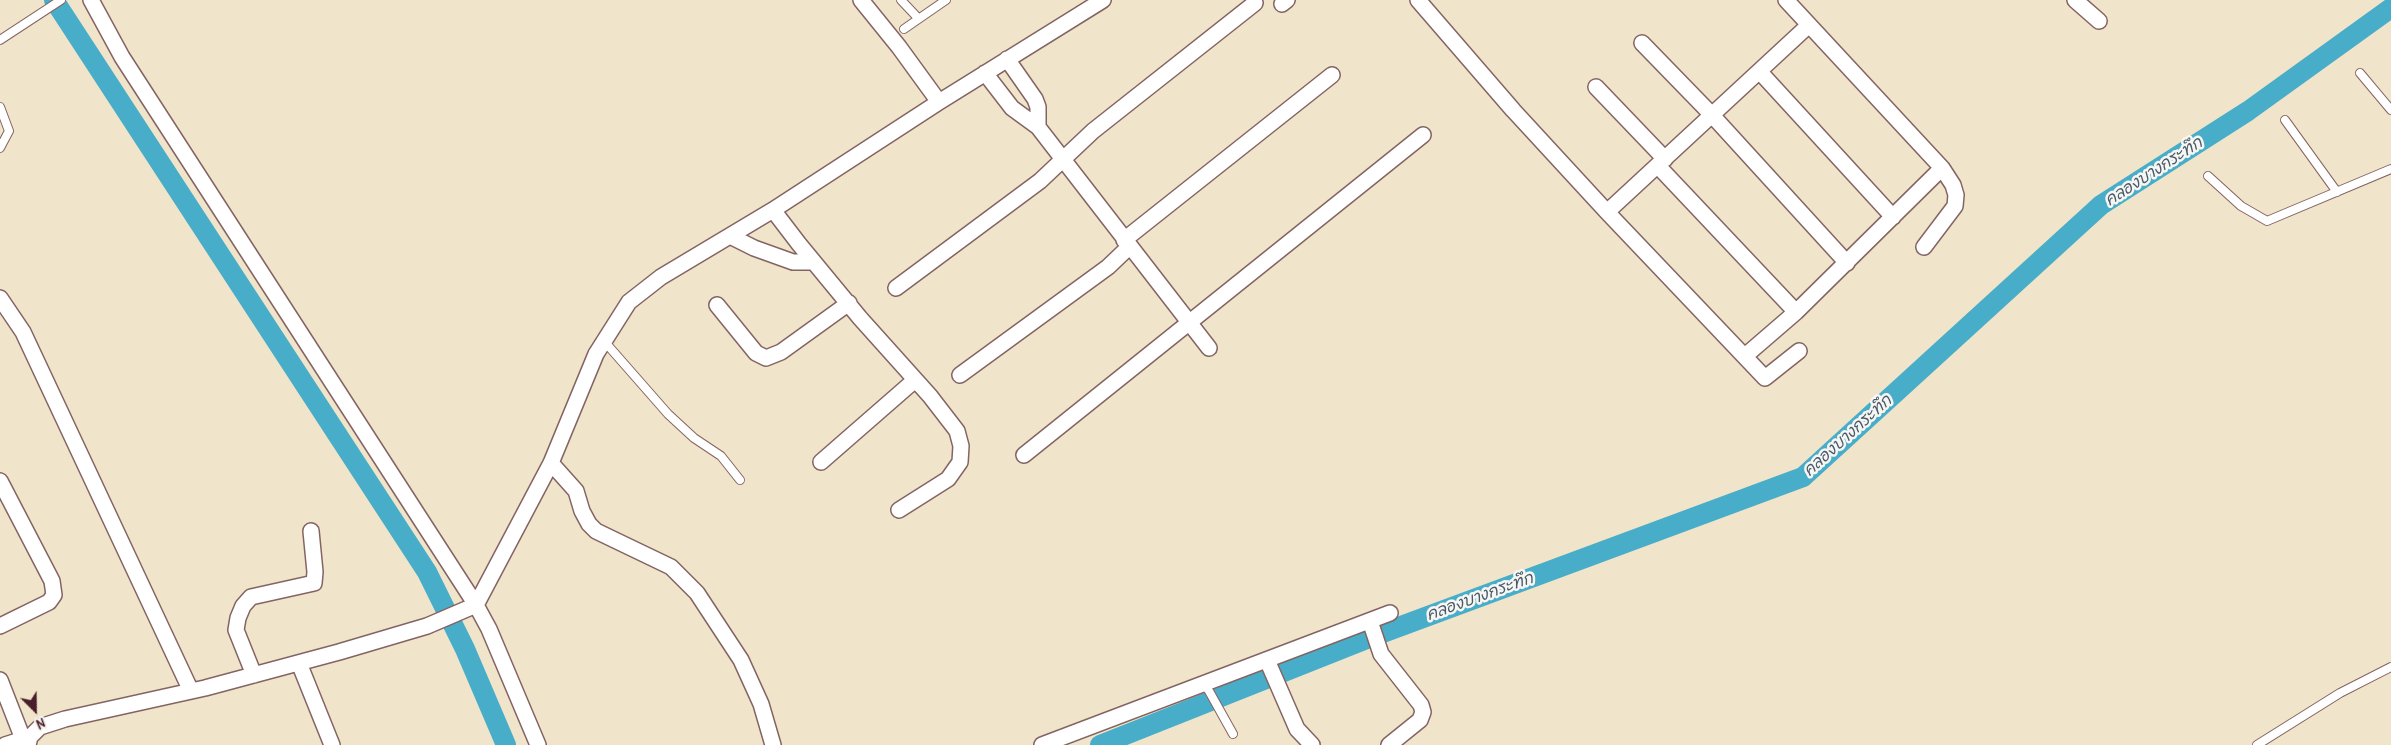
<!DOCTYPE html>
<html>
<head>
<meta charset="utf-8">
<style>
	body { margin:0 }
	#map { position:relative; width:2391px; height:745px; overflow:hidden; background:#f0e4ca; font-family:"Patrick Hand",sans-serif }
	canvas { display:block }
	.north { position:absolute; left:10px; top:685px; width:50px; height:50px; -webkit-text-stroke:4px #f6f6f2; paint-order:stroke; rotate:157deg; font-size:14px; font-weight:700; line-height:20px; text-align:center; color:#4a1f2b }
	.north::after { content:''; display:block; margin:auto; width:18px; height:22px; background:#4a1f2b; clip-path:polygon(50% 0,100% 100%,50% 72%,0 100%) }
</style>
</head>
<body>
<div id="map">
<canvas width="2391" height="745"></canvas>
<div class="north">N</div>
</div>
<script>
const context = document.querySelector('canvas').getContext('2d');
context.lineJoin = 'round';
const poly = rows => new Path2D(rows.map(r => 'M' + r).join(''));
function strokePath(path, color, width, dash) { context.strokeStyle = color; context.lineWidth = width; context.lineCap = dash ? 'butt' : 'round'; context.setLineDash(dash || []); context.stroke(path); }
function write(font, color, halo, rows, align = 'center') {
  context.font = font + ' "Patrick Hand","Playpen Sans Thai",sans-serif'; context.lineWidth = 5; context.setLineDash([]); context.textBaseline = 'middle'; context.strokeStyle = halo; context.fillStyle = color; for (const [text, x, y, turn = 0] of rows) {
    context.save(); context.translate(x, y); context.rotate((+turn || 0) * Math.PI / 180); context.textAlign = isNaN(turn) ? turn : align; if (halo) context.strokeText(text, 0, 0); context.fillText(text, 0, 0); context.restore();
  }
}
const canal = poly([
	[54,0,427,572,465,649,506,745],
	[1100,745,1377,635,1803,477,2101,205,2248,111,2391,8]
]);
const service = poly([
	[901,0,918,18],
	[904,29,946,0],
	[0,40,61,0],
	[2360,73,2391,110],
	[0,107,9,131,0,148],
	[2285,120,2337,192],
	[2208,176,2241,206,2267,221,2391,169],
	[604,341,668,414,694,438,721,456,740,480],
	[1203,684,1209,691,1233,734],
	[2257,745,2340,693,2391,667]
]);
const minor = poly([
	[91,0,122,57,476,605,489,629,538,745],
	[861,0,899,47,939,102],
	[1418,0,1513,110,1607,212,1765,378,1799,351],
	[2075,0,2099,21],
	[1282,4,1287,0],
	[1642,43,1711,114,1847,263],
	[1007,59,1035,99,1038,107,1038,127],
	[1760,72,1893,217],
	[985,73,1012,108,1038,127,1209,348],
	[1596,87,1665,159],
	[1658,166,1796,312],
	[773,210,799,244,860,318,930,396,957,431,961,446,960,462,948,479,899,510],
	[1607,212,1809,25],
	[730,236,754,248,793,262,814,262],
	[1124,240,1332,75],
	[1924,247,1955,206,1956,195,1953,185,1942,168],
	[896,288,1040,181,1093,131,1255,3],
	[0,298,23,332,191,691],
	[717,305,756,353,766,358,781,352,849,303],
	[1745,356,1796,312,1942,168,1786,0],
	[960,375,1108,267,1130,246],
	[1024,455,1423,135],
	[821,462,915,380],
	[551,463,576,491,582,511,589,524,596,531,671,567,697,593,741,660,761,704,773,745],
	[0,481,52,581,54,595,49,602,0,626],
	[1370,621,1381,654,1421,705,1423,712,1420,720,1389,745],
	[1267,660,1297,729,1312,745],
	[299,663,332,745],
	[254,675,236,630,238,618,243,606,251,597,314,583,315,572,311,531],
	[0,680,23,739],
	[5,745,30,737],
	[28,745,30,737,40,727,65,719,205,688,339,652,427,626,476,605,551,463,596,354,629,302,661,277,773,210,939,102,1103,0],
	[1042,745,1390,613]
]);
const waterNames = [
	["คลองบางกระทึก",2154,172,-33],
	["คลองบางกระทึก",1848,436,-42],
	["คลองบางกระทึก",1480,597,-20]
];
strokePath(canal, '#48adc8', 20);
strokePath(service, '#846463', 10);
strokePath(minor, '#846463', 18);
strokePath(service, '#fff', 8);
strokePath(minor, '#fff', 15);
write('italic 16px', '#49586a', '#f6f6f2', waterNames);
</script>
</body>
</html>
